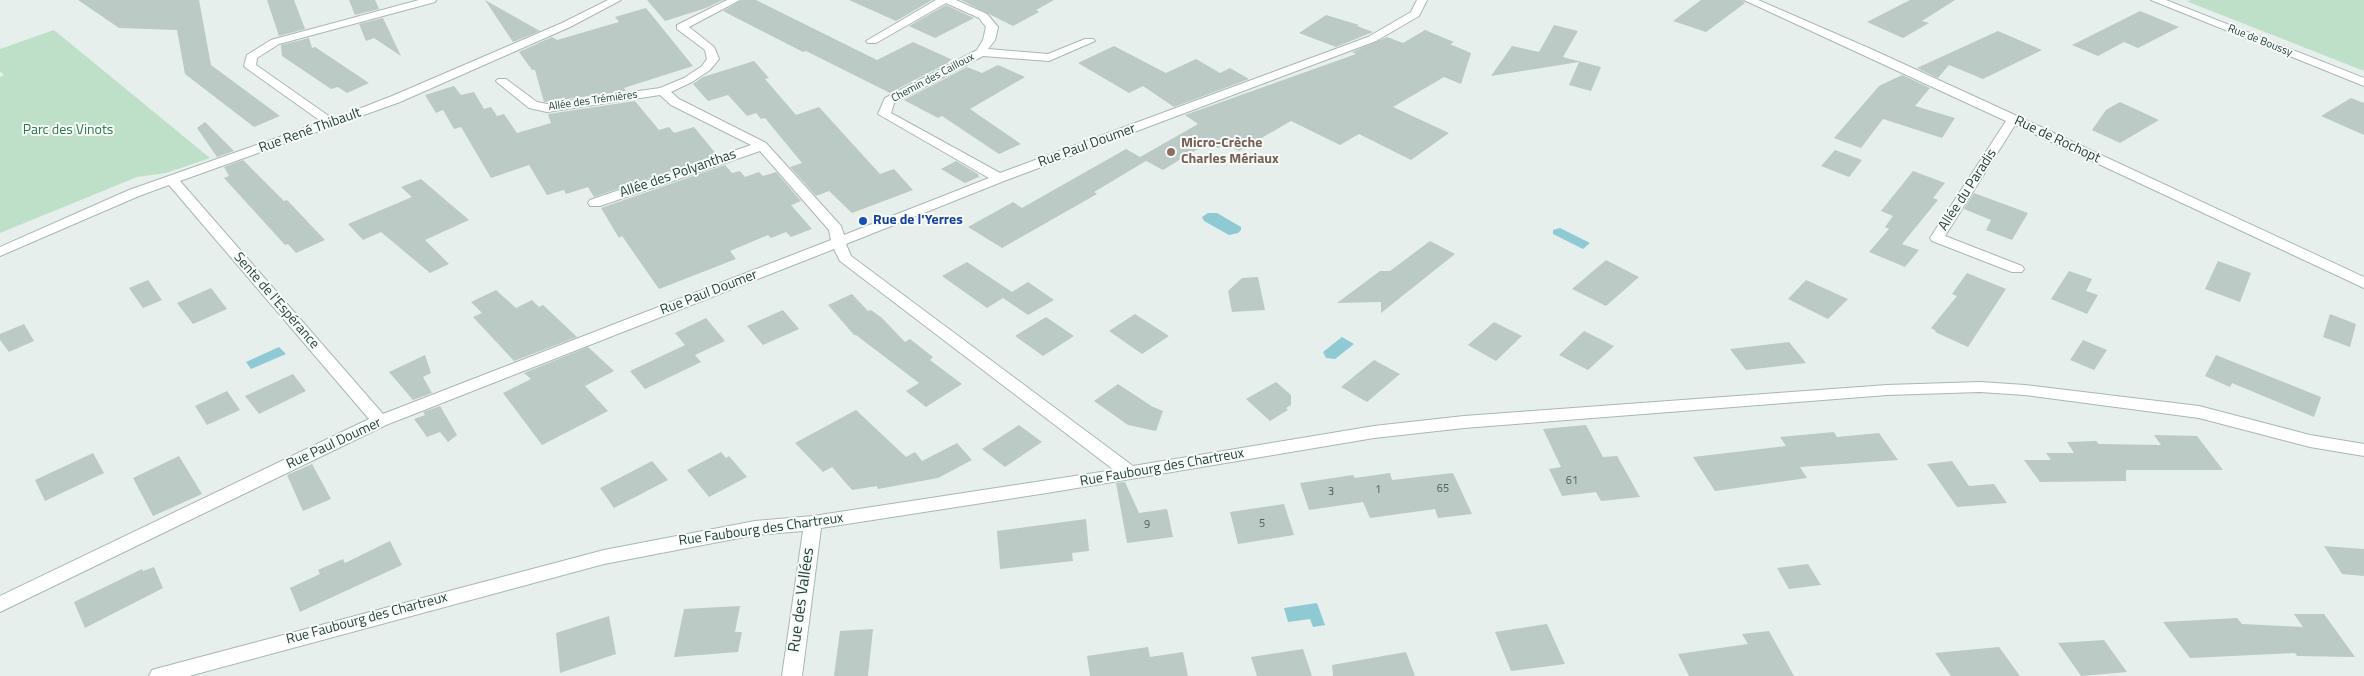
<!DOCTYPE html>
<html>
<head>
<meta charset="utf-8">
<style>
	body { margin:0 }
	canvas { display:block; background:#e6efeb }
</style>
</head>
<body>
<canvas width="2364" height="676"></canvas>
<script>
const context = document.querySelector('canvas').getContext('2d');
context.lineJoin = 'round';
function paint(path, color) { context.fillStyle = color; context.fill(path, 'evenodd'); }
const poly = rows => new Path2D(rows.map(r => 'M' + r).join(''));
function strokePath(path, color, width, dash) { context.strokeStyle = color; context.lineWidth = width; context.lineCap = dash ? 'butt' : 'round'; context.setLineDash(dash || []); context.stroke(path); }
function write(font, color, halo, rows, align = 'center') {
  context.font = font + ' "Titillium Web",sans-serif'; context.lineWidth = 4; context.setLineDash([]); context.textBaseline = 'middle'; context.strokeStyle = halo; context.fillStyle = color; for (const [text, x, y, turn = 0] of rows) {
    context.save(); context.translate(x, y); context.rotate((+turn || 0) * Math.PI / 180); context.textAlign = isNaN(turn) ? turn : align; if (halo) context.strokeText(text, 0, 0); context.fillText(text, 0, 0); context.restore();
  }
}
const green = poly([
	[2192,0,2364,0,2364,71,2186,1],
	[54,30,210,158,166,173,137,177,0,233,0,77,4,75,0,71,0,49]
]);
const water = poly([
	[1208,213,1217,213,1241,227,1241,230,1238,233,1229,235,1204,221,1202,217],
	[1560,228,1590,243,1583,249,1553,234,1553,230],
	[1342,337,1354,344,1335,359,1326,358,1323,352],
	[279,347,286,354,251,369,246,362],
	[1317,603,1325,625,1313,627,1310,619,1288,622,1284,608]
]);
const building = poly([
	[78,0,199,0,211,65,280,116,254,127,185,74,177,30,119,28],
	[267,0,294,0,305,29,279,36],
	[349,0,375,0,379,9,355,15],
	[485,0,540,31,513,42],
	[647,0,723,0,706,8,665,21],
	[742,0,756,0,877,60,913,42,953,60,890,93,806,51,803,52,723,11],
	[849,0,932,0,896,21],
	[961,0,1054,0,1036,10,1039,12,1013,26],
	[1701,0,1742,0,1745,3,1706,32,1673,21],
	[1910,0,1955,0,1922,21,1929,23,1903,38,1867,22],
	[946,5,974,18,935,38,909,26],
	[646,8,693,66,624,88,626,91,544,102,535,70,532,70,519,52,552,37,557,40,619,22,615,17],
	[2140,11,2179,27,2138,48,2124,42,2098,56,2072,45],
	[1326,15,1359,25,1357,26,1373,32,1336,47,1299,33],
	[383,18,401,56,374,38,366,41,359,24],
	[1554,25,1578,31,1563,57,1601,67,1591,91,1569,85,1579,62,1491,76,1512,46,1539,52],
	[1425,30,1454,42,1450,44,1471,53,1461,84,1444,77,1393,107,1449,133,1411,160,1359,134,1340,145,1291,121,1239,151,1225,144,1218,148,1210,144,1206,144,1163,170,1146,161,1094,192,1097,194,1002,248,968,227,1013,202,1022,208,1126,149,1140,157,1198,124,1185,115,1356,54,1352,52,1387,37,1403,43],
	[1998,31,2042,50,1983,79,1949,65,1938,78,1917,68],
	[309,38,312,48,315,47,369,83,347,93,338,87,331,89,282,56,281,45],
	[1114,46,1166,73,1196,59,1220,73,1230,68,1249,79,1174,107,1143,86,1129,93,1078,63],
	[754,61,769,78,765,79,796,115,819,107,880,174,894,169,913,190,852,213,829,191,816,196,790,167,802,163,765,118,761,119,756,113,747,116,728,95,708,101,693,84,703,77],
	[998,65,1025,77,970,109,1021,144,999,154,942,116,938,118,904,100,967,67,982,73],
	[1902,75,1930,88,1915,106,1955,118,1942,138,1883,119,1861,148,1834,138,1879,86],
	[454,86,461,95,474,92,484,109,491,107,497,116,504,114,517,133,551,123,548,114,635,101,659,130,669,127,674,133,694,127,717,155,594,197,588,187,566,194,564,190,547,195,529,165,491,178,461,127,454,129,443,110,436,113,425,95],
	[2351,98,2364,103,2364,135,2321,116],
	[2120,102,2159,120,2120,143,2092,130,2106,110],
	[205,122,234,151,217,157,197,128],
	[1835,150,1862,160,1849,177,1821,166],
	[243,160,284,201,287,200,325,240,296,253,288,244,285,245,224,178,229,176,224,167],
	[956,161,978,174,979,177,965,183,941,169],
	[725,165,732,173,740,171,745,177,759,172,763,176,776,172,801,201,791,205,812,229,791,237,786,232,771,238,768,235,730,251,736,259,659,289,622,236,619,238,601,208],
	[1913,171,1945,183,1933,198,1938,200,1902,244,1919,250,1905,267,1869,252,1889,229,1885,227,1893,216,1881,211],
	[421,179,469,220,425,240,449,264,430,273,381,232,363,240,348,224,412,197,401,187],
	[1974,193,2028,213,2012,240,1986,230,1991,220,1964,209],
	[1430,241,1455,254,1381,313,1381,302,1337,303,1380,271,1390,271],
	[1606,260,1639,277,1606,306,1572,289],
	[2218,261,2251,273,2240,302,2205,289],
	[967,262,1012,292,1028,282,1054,300,1028,315,1003,298,987,308,942,276],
	[2069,271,2092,279,2086,291,2098,295,2087,314,2051,299],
	[1967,273,2006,289,1968,347,1935,332,1936,331,1931,328,1957,296,1952,294],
	[1258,277,1265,310,1232,312,1228,291,1242,278],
	[148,280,162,300,143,308,129,288],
	[1806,280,1848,299,1828,319,1788,299],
	[211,288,227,309,193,324,177,303],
	[496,290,516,308,532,300,539,307,543,305,577,337,514,361,473,317,482,313,471,302],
	[852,294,868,311,871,310,882,318,905,342,910,339,933,357,930,360,962,384,926,407,906,391,919,383,856,335,854,335,828,305],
	[783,310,799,329,763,345,747,326],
	[1135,314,1169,336,1142,354,1109,331],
	[2330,314,2356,324,2350,347,2323,337],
	[1046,317,1074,336,1043,356,1015,336],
	[706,318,725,341,695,355,701,362,645,389,630,371,685,345,675,333],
	[1494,322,1522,336,1496,361,1468,345],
	[24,324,34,341,9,352,0,340,0,334],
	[1584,331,1614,346,1588,370,1559,355],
	[2083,340,2107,350,2094,370,2070,360],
	[1789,342,1806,363,1746,370,1730,349],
	[588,347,614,371,585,386,608,411,542,445,503,393,531,379,524,373],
	[425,355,431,373,423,377,432,393,413,400,389,372],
	[2216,355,2321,397,2314,417,2232,383,2230,387,2205,376],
	[1374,360,1400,374,1367,402,1341,387],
	[293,374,306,391,259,414,245,396],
	[1276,382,1291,395,1291,405,1286,408,1288,410,1270,421,1246,399],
	[1118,384,1153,407,1163,411,1156,431,1128,425,1094,401],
	[227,391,240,410,207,425,195,406],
	[440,406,457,435,448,442,440,432,427,437,414,419,425,415,423,412],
	[856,410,906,457,915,452,922,461,957,443,972,460,938,478,878,489,877,486,852,490,832,467,823,472,795,443],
	[1019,425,1042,442,1005,467,982,449],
	[1586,425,1603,457,1617,456,1640,497,1601,501,1596,492,1562,496,1549,469,1561,467,1543,429],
	[1834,432,1837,437,1879,433,1898,460,1800,467,1807,478,1715,491,1693,457,1786,446,1780,437],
	[2154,435,2197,436,2223,470,2126,470,2126,481,2040,482,2024,460,2051,460,2046,453,2074,453,2067,442,2096,441,2099,444,2161,445],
	[721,452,726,458,729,456,747,477,709,497,687,470],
	[93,453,104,473,45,501,35,480],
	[179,456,202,494,153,516,133,478],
	[652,461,668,480,614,508,600,488],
	[1952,461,1969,486,1994,484,2007,503,1957,507,1927,464],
	[312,464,331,499,303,511,287,475],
	[1390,473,1392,480,1453,473,1472,514,1438,518,1435,509,1370,518,1363,502,1309,510,1300,483,1353,475,1355,478],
	[1125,482,1139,513,1167,509,1173,537,1127,543,1116,483],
	[1284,504,1294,535,1238,544,1230,512],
	[1086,519,1089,551,1072,553,1073,561,1000,569,997,531],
	[390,541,402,565,300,612,290,588,320,574,318,570,343,559,345,563],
	[2324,546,2364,549,2364,576,2342,574],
	[1808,564,1821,585,1789,589,1777,568],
	[154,567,163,588,85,628,74,602,142,569,143,571],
	[740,606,735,632,742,632,738,652,674,657,684,609],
	[2294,614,2324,614,2355,657,2297,656,2295,653,2190,658,2163,622,2237,618,2242,624,2303,627],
	[609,616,616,654,560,673,556,633],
	[1547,624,1565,664,1511,671,1495,632],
	[873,629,868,676,834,676,840,631],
	[1769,631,1794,676,1689,676,1678,654,1748,644,1742,634],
	[2104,640,2127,672,2081,676,2058,643],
	[1148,647,1150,657,1183,652,1188,676,1090,676,1087,656],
	[1999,647,2020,676,1951,676,1935,653],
	[1303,649,1312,676,1257,676,1251,657],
	[1406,652,1415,676,1333,676,1332,665]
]);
const minor = poly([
	[419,0,436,0,435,2,279,44,257,58,256,65,333,119,392,96,562,23,608,0,621,0,570,27,400,102,180,181,383,414,831,240,829,230,760,151,600,206,590,206,588,203,590,200,751,145,671,105,660,95,547,112,529,108,498,83,496,81,498,79,506,79,537,102,547,104,660,88,684,78,702,66,707,59,705,50,677,29,677,25,727,0,740,0,689,27,714,47,719,59,710,70,692,82,671,92,679,99,766,143,841,226,844,235,989,178,878,114,885,98,977,50,983,40,986,27,979,18,946,3,876,43,868,43,866,41,936,0,956,0,987,14,998,27,995,40,988,49,1048,54,1085,39,1093,39,1095,41,1049,61,983,56,894,103,891,113,1000,173,1368,37,1411,12,1417,0,1427,0,1419,16,1376,41,1004,181,846,244,851,256,1133,466,1374,426,1464,416,1887,385,1980,382,2025,385,2199,406,2310,435,2364,444,2364,456,2310,447,2199,418,2025,395,1980,392,1887,395,1464,428,1374,438,1053,492,821,528,802,676,782,676,803,531,755,535,604,564,189,676,149,676,152,670,159,668,604,550,755,521,813,516,1114,470,840,261,834,249,386,425,0,612,0,596,369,419,169,185,139,196,0,256,0,247,129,190,322,122,246,68,244,66,247,55,271,40,419,0],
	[1744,0,1758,0,1871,49,2017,116,2364,277,2364,288,2015,125,1945,236,2022,266,2024,269,2022,272,2012,272,1932,241,1930,238,2006,121,1744,0],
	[2151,0,2166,0,2364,78,2364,86,2151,0]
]);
const markers = [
	[1171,152,5,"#8d6e63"],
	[863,221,5,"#1a4fb4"]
];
const farStreetnames = [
	["Rue de Boussy",2260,41,22],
	["Chemin des Cailloux",933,78,-28],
	["Allée des Trémières",593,101,-8]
];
const numberNames = [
	["61",1572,481],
	["65",1443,489],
	["1",1378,490],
	["3",1331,492],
	["5",1262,524],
	["9",1147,525]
];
const parkNames = [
	["Parc des Vinots",68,131]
];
const streetNames = [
	["Rue René Thibault",310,131,-20],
	["Rue de Rochopt",2057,140,25],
	["Rue Paul Doumer",1087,146,-20],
	["Allée des Polyanthas",678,174,-19],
	["Allée du Paradis",1968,190,-57],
	["Rue Paul Doumer",709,293,-21],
	["Sente de l'Espérance",276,301,49],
	["Rue Paul Doumer",334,444,-25],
	["Rue Faubourg des Chartreux",1162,468,-10],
	["Rue Faubourg des Chartreux",761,530,-8],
	["Rue Faubourg des Chartreux",367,619,-15]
];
const educationNames = [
	["Micro-Crèche",1181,144],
	["Charles Mériaux",1181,160]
];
const transitNames = [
	["Rue de l'Yerres",873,221]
];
const nearStreetnames = [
	["Rue des Vallées",802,600,-82]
];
paint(green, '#bfe0c8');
paint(water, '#8ec9d4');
paint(building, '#bbcac4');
strokePath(minor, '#a8b8b2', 2);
paint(minor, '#fff');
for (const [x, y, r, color] of markers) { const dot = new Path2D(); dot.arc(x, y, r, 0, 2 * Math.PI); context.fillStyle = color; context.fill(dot); strokePath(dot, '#f7fbf9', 2); }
write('11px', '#24423a', '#f7fbf9', farStreetnames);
write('11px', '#4a645c', null, numberNames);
write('14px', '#2d7a4b', '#f7fbf9', parkNames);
write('14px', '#24423a', '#f7fbf9', streetNames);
write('bold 14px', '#785e54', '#f7fbf9', educationNames, 'left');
write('bold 14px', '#164399', '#f7fbf9', transitNames, 'left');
write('16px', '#24423a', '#f7fbf9', nearStreetnames);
</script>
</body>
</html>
